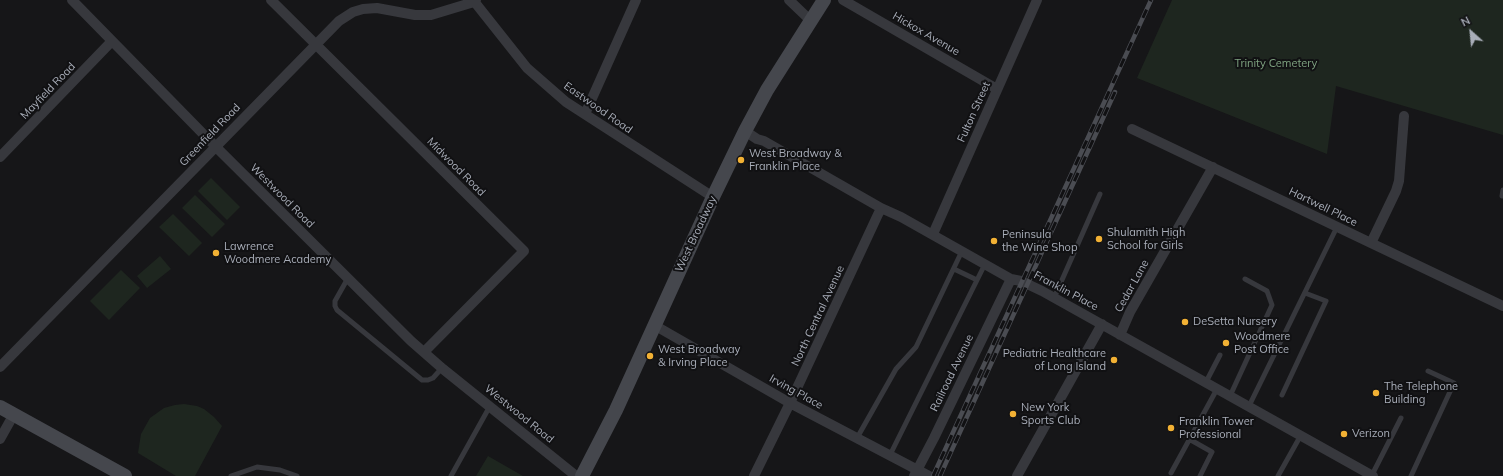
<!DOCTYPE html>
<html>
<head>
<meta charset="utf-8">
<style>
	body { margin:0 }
	#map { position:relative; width:1503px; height:476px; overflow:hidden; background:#161618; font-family:Mulish,sans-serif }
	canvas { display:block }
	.north { position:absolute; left:1451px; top:12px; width:40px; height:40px; -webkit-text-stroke:3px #111113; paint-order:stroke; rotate:333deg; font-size:11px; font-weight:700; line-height:16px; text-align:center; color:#a8adb8 }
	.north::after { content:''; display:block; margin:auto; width:14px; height:18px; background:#a8adb8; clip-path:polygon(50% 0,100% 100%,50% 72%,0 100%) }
</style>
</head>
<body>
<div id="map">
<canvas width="1503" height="476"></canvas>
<div class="north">N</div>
</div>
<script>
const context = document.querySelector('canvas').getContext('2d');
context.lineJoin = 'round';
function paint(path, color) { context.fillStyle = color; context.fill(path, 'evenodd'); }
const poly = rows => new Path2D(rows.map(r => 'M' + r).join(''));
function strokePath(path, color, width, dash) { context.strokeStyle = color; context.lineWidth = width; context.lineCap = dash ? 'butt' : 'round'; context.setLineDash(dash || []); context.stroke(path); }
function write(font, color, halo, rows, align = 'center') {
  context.font = font + ' Mulish,sans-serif'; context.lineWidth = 4; context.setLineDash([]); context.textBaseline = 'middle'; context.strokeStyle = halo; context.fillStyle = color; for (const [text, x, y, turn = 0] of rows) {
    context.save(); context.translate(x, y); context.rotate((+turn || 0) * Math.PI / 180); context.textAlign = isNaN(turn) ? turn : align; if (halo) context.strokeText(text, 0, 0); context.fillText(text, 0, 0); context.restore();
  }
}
const green = poly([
	[1172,0,1503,0,1503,135,1336,86,1327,154,1137,78],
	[211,178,240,207,227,220,198,191],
	[195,195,225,224,212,237,182,208],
	[173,214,202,243,189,256,159,227],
	[160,256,171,269,147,288,137,276],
	[121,270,140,288,109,320,90,301],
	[184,404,197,406,204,409,214,417,222,426,195,476,176,476,138,453,141,434,150,418,164,408,175,405],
	[488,456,523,476,476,476]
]);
const lane = poly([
	[1503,190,1502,196,1503,196],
	[954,269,977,280],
	[348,278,335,301,335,306,337,310,422,380,428,380,433,378,442,368],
	[1054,298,1100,194],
	[1206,382,1220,355],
	[1282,395,1326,301,1305,293],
	[1230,396,1272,305,1267,291,1245,279],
	[1249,406,1337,227],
	[857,438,896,369,916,347,962,251],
	[1189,439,1212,452,1200,476],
	[890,455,985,264],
	[1171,473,1217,389],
	[1372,475,1401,418],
	[231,476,257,467,280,470,297,476],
	[451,476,490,406],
	[1278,476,1301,435],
	[1411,476,1454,383,1428,371]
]);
const street = poly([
	[72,0,215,146,411,341,443,369,576,476],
	[271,0,524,251,425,351],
	[473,0,527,68,566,102,713,197],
	[789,0,811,21],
	[843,0,997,89],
	[585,114,636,0],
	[1132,129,1503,306],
	[745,131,757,139,764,141,881,208,901,217,1011,279,1021,281,1042,291,1373,476],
	[0,157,112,41],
	[933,234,1037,0],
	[1371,243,1396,191,1399,181,1404,116],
	[654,325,790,403,929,476],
	[1120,335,1130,312,1213,167],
	[0,367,339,21,353,12,363,9,377,8,415,15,431,15,474,2,476,0],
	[0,439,14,414],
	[754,476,790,403,881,208],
	[914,476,934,438,1011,279],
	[1017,476,1102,324]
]);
const secondary = poly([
	[0,407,125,476],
	[582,476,616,410,713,197,745,131,767,90,824,0]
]);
const rail = poly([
	[933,476,1151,0],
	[940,476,1115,92]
]);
const markers = [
	[741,160,4,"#f2b134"],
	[1099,239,4,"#f2b134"],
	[994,241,4,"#f2b134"],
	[216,253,4,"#f2b134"],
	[1185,322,4,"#f2b134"],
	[1226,343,4,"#f2b134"],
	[650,356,4,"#f2b134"],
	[1114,360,4,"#f2b134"],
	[1376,393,4,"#f2b134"],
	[1013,414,4,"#f2b134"],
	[1171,428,4,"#f2b134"],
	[1344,434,4,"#f2b134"]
];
const streetNames = [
	["Hickox Avenue",926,34,30],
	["Mayfield Road",48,91,-46],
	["Eastwood Road",598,108,35],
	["Fulton Street",974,112,-66],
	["Greenfield Road",210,135,-46],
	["Midwood Road",456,167,45],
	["Westwood Road",282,196,45],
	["Hartwell Place",1323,207,26],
	["West Broadway",696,234,-65],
	["Cedar Lane",1132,286,-61],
	["Franklin Place",1066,291,28],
	["North Central Avenue",818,316,-65],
	["Railroad Avenue",952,373,-64],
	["Irving Place",796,392,29],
	["Westwood Road",519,414,39]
];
const parkNames = [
	["Trinity Cemetery",1276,64]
];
const poiNames = [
	["West Broadway &",749,154],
	["Franklin Place",749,167],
	["Shulamith High",1107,233],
	["School for Girls",1107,246],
	["Peninsula",1002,235],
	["the Wine Shop",1002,248],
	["Lawrence",224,247],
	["Woodmere Academy",224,260],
	["DeSetta Nursery",1193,322],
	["Woodmere",1234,337],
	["Post Office",1234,350],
	["West Broadway",658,350],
	["& Irving Place",658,363],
	["Pediatric Healthcare",1106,354,"right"],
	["of Long Island",1106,367,"right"],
	["The Telephone",1384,387],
	["Building",1384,400],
	["New York",1021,408],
	["Sports Club",1021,421],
	["Franklin Tower",1179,422],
	["Professional",1179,435],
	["Verizon",1352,434]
];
paint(green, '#1e261f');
strokePath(lane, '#37383d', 5);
strokePath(street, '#37383d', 10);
strokePath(secondary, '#45474d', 14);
strokePath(rail, '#4a4c52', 4.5);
strokePath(rail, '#111113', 3, [9]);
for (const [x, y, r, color] of markers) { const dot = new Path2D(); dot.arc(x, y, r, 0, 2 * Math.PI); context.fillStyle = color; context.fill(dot); strokePath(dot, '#111113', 1.5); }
write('11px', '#a8adb8', '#111113', streetNames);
write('11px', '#7fa381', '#111113', parkNames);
write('11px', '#a8adb8', '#111113', poiNames, 'left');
</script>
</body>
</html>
